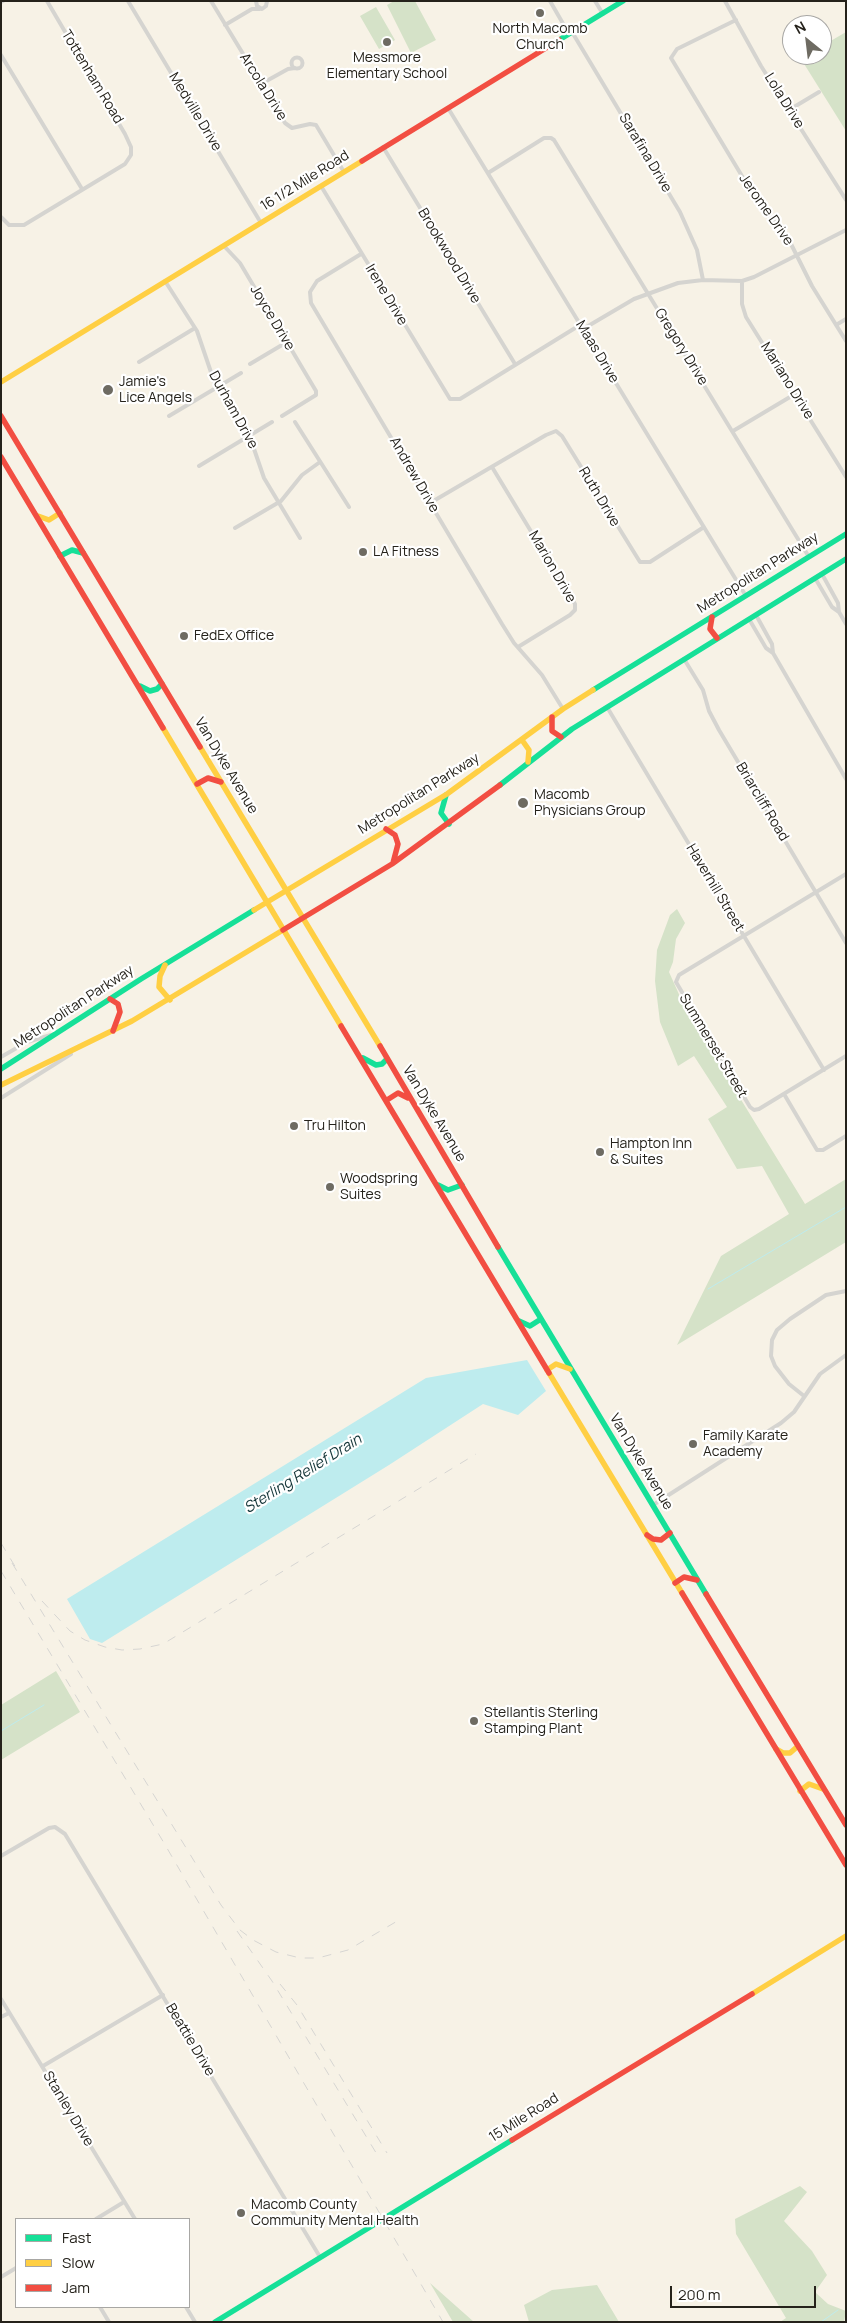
<!DOCTYPE html>
<html>
<head>
<meta charset="utf-8">
<style>
	body { margin:0 }
	#map { position:relative; width:847px; height:2323px; overflow:hidden; background:#f7f2e6; font-family:Manrope,sans-serif }
	canvas { display:block }
	.frame { position:absolute; inset:0; border:2px solid #25221b; pointer-events:none }
	.legend { position:absolute; left:15px; top:2218px; width:175px; height:90px; box-sizing:border-box; background:#fff; border:1px solid #a8a7a4; margin:0; padding:6px 9px; list-style:none; font-size:15px; color:#25221b }
	.legend li { display:flex; align-items:center; gap:10px; height:25px }
	.legend b { width:25px; border:1px solid #a8a7a4 }
	.north { position:absolute; left:782px; top:15px; width:50px; height:50px; box-sizing:border-box; background:#fff; border:1px solid #a8a7a4; border-radius:50%; rotate:331deg; font-size:14px; font-weight:700; line-height:20px; text-align:center; color:#25221b }
	.north::after { content:''; display:block; margin:auto; width:18px; height:22px; background:#6e6b62; clip-path:polygon(50% 0,100% 100%,50% 72%,0 100%) }
	.scale { position:absolute; left:670px; top:2286px; width:146px; height:22px; box-sizing:border-box; border:2px solid #25221b; border-top:0; padding-left:6px; font-size:15px; line-height:18px; white-space:nowrap; color:#25221b; -webkit-text-stroke:4px #fff; paint-order:stroke }
</style>
</head>
<body>
<div id="map">
<canvas width="847" height="2323"></canvas>
<div class="frame"></div>
<ul class="legend">
<li><b style="height:6px;background:#16e098"></b>Fast</li>
<li><b style="height:6px;background:#ffcf43"></b>Slow</li>
<li><b style="height:6px;background:#f24e42"></b>Jam</li>
</ul>
<div class="north">N</div>
<div class="scale">200 m</div>
</div>
<script>
const context = document.querySelector('canvas').getContext('2d');
context.lineJoin = 'round';
function paint(path, color) { context.fillStyle = color; context.fill(path, 'evenodd'); }
const poly = rows => new Path2D(rows.map(r => 'M' + r).join(''));
function strokePath(path, color, width, dash) { context.strokeStyle = color; context.lineWidth = width; context.lineCap = dash ? 'butt' : 'round'; context.setLineDash(dash || []); context.stroke(path); }
function write(font, color, halo, rows, align = 'center') {
  context.font = font + ' Manrope,sans-serif'; context.lineWidth = 4.5; context.setLineDash([]); context.textBaseline = 'middle'; context.strokeStyle = halo; context.fillStyle = color; for (const [text, x, y, turn = 0] of rows) {
    context.save(); context.translate(x, y); context.rotate((+turn || 0) * Math.PI / 180); context.textAlign = isNaN(turn) ? turn : align; if (halo) context.strokeText(text, 0, 0); context.fillText(text, 0, 0); context.restore();
  }
}
const green = poly([
	[394,1,415,1,436,40,411,53,387,5],
	[376,7,395,40,379,49,360,16],
	[846,32,846,131,801,59,808,55,822,55,822,46],
	[677,909,685,923,676,939,673,962,669,972,686,1010,805,1204,846,1179,846,1242,677,1345,721,1256,789,1214,762,1166,737,1169,708,1119,727,1107,694,1056,678,1066,660,1022,655,981,657,950,670,915],
	[56,1671,80,1712,1,1760,1,1705],
	[800,2186,807,2192,784,2221,812,2251,827,2275,815,2292,828,2304,846,2311,844,2322,780,2322,786,2318,736,2234,735,2219],
	[430,2283,474,2322,453,2322],
	[597,2285,619,2322,529,2322,524,2305,552,2290]
]);
const water = poly([
	[527,1360,546,1391,518,1415,483,1404,389,1465,102,1643,90,1639,67,1599,426,1378]
]);
const stream = poly([
	[708,1289,846,1207],
	[1,1731,44,1705],
	[821,2322,838,2310]
]);
const street = poly([
	[128,1,261,223],
	[211,1,285,123,292,128,310,124,316,125,344,172],
	[256,1,257,6,262,9,266,6,267,1],
	[550,1,569,34],
	[595,1,603,14],
	[725,1,761,66,846,200],
	[1,2,3,1],
	[736,20,677,49,671,58,757,201,788,238,812,286,846,341],
	[225,25,252,9,260,9],
	[572,32,680,212,697,250,703,280],
	[1,55,82,189],
	'291.5 63a5.5 5.5 0 1 1 11 0a5.5 5.5 0 1 1-11 0Z',
	[261,84,288,69,295,68],
	[448,108,746,596],
	[789,110,819,92],
	[383,147,515,364],
	[488,173,544,138,551,138,554,140,809,557],
	[321,186,450,399,460,399,580,325],
	[1,217,9,225,24,225,125,164,131,155,131,147,125,134,47,1],
	[224,246,240,263,316,391,316,395,282,416],
	[361,254,317,281,310,292,311,303,502,624,514,643,542,675,563,709],
	[165,281,197,331,215,384,253,446,264,478,300,538],
	[742,281,742,304,746,317,846,477],
	[836,325,846,319],
	[583,329,634,299,678,283,703,280,742,281,754,277,846,230],
	[139,362,195,328],
	[250,364,287,342],
	[169,416,241,373],
	[295,422,349,507],
	[733,431,795,394],
	[199,466,272,422],
	[492,467,575,604,575,610,570,615,518,647],
	[430,503,546,435,556,431,562,436,640,562,650,562,704,527],
	[235,528,281,501,302,475,320,462],
	[822,574,838,603,839,612,846,624],
	[815,578,832,607,839,612],
	[756,615,772,644,773,653,846,779],
	[749,619,766,648,773,653],
	[684,659,703,690,709,711,719,730,846,943],
	[607,707,824,1070],
	[846,874,679,975,676,982,750,1107,754,1110,759,1109,846,1056],
	[1,1057,27,1042,51,1035],
	[784,1094,817,1150,823,1150,846,1136],
	[1,1098,71,1054],
	[804,1396,789,1384,775,1366,771,1356,772,1340,777,1330,790,1319,826,1295,846,1291],
	[653,1505,781,1423,794,1412,820,1374,846,1355],
	[1,1856,49,1828,55,1827,65,1834,320,2257],
	[1,1999,135,2219],
	[1,2017,9,2013],
	[43,2066,163,1995],
	[96,2219,124,2202],
	[1,2277,16,2268],
	[100,2307,109,2322],
	[186,2307,195,2322]
]);
const fast = poly([
	[559,40,623,1],
	[60,556,72,550,83,553],
	[140,686,150,691,157,689,162,684],
	[593,690,846,534],
	[500,785,572,729,846,559],
	[446,795,441,813,449,824],
	[363,1058,376,1065,382,1064,387,1059],
	[1,1069,141,979,254,910],
	[438,1185,448,1190,462,1185],
	[498,1247,706,1594],
	[519,1321,530,1326,541,1319],
	[215,2322,512,2140]
]);
const slow = poly([
	[1,382,362,161],
	[38,516,49,520,60,513],
	[163,728,341,1026],
	[522,740,529,750,528,762],
	[200,747,380,1046],
	[254,910,447,794,563,709,593,690],
	[165,965,160,976,159,987,170,1000],
	[1,1085,132,1021,283,930],
	[547,1370,556,1364,570,1369],
	[549,1373,682,1593],
	[776,1749,783,1753,790,1753,798,1746],
	[800,1791,809,1784,823,1789],
	[752,1994,846,1936]
]);
const jam = poly([
	[362,161,559,40],
	[1,416,200,747],
	[1,457,163,728],
	[712,617,710,629,717,638],
	[552,717,552,731,561,737],
	[197,784,208,778,221,782],
	[386,829,395,835,398,844,393,863],
	[283,930,392,864,500,785],
	[110,999,118,1004,120,1012,113,1031],
	[341,1026,549,1373],
	[380,1046,498,1247],
	[387,1100,398,1093,408,1098],
	[647,1535,653,1539,661,1540,670,1533],
	[675,1583,684,1577,697,1580],
	[682,1593,846,1865],
	[706,1594,846,1825],
	[512,2140,752,1994]
]);
const rail = poly([
	[1,1543,16,1568],
	[12,1563,221,1905,240,1930,253,1940,276,1952,300,1958,318,1958,348,1950,399,1920],
	[1,1571,164,1843,443,2322],
	[42,1601,70,1631,85,1640,105,1647,122,1650,140,1649,163,1644,476,1454],
	[237,1931,272,1981,378,2156],
	[280,1984,297,2005,387,2153]
]);
const markers = [
	[540,13,5,"#6e6b62"],
	[387,42,5,"#6e6b62"],
	[108,390,6,"#6e6b62"],
	[363,552,5,"#6e6b62"],
	[184,636,5,"#6e6b62"],
	[523,803,6,"#6e6b62"],
	[294,1126,5,"#6e6b62"],
	[600,1152,5,"#6e6b62"],
	[330,1187,5,"#6e6b62"],
	[693,1444,5,"#6e6b62"],
	[474,1721,5,"#6e6b62"],
	[241,2213,5,"#6e6b62"]
];
const poiNames = [
	["North Macomb",540,29,"center"],
	["Church",540,45,"center"],
	["Messmore",387,58,"center"],
	["Elementary School",387,74,"center"],
	["Jamie's",119,382],
	["Lice Angels",119,398],
	["LA Fitness",373,552],
	["FedEx Office",194,636],
	["Macomb",534,795],
	["Physicians Group",534,811],
	["Tru Hilton",304,1126],
	["Hampton Inn",610,1144],
	["& Suites",610,1160],
	["Woodspring",340,1179],
	["Suites",340,1195],
	["Family Karate",703,1436],
	["Academy",703,1452],
	["Stellantis Sterling",484,1713],
	["Stamping Plant",484,1729],
	["Macomb County",251,2205],
	["Community Mental Health",251,2221]
];
const streetNames = [
	["Tottenham Road",92,77,59],
	["Arcola Drive",263,87,58],
	["Lola Drive",784,101,58],
	["Medville Drive",195,112,59],
	["Sarafina Drive",645,153,59],
	["16 1/2 Mile Road",305,181,-32],
	["Jerome Drive",766,210,55],
	["Brookwood Drive",449,256,59],
	["Irene Drive",386,295,59],
	["Joyce Drive",272,318,59],
	["Gregory Drive",681,347,58],
	["Maas Drive",597,352,59],
	["Mariano Drive",787,381,58],
	["Durham Drive",233,410,61],
	["Andrew Drive",414,475,60],
	["Ruth Drive",599,497,59],
	["Marion Drive",552,567,60],
	["Metropolitan Parkway",758,573,-32],
	["Van Dyke Avenue",226,766,59],
	["Metropolitan Parkway",419,794,-32],
	["Briarcliff Road",762,802,59],
	["Haverhill Street",715,888,59],
	["Metropolitan Parkway",74,1007,-33],
	["Summerset Street",713,1046,59],
	["Van Dyke Avenue",434,1114,59],
	["Van Dyke Avenue",641,1462,59],
	["Beattie Drive",190,2040,59],
	["Stanley Drive",68,2109,59],
	["15 Mile Road",524,2118,-32]
];
const waterNames = [
	["Sterling Relief Drain",303,1474,-32]
];
paint(green, '#d5e2c8');
paint(water, '#beecee');
strokePath(stream, '#beecee', 1);
strokePath(street, '#d5d4d0', 4);
strokePath(fast, '#16e098', 5.5);
strokePath(slow, '#ffcf43', 5.5);
strokePath(jam, '#f24e42', 5.5);
strokePath(rail, '#d6d5d2', 1, [9, 9]);
for (const [x, y, r, color] of markers) { const dot = new Path2D(); dot.arc(x, y, r, 0, 2 * Math.PI); context.fillStyle = color; context.fill(dot); strokePath(dot, '#fff', 2); }
write('14px', '#25221b', '#fff', poiNames, 'left');
write('14px', '#25221b', '#fff', streetNames);
write('italic 15px', '#123437', '#fff', waterNames);
</script>
</body>
</html>
